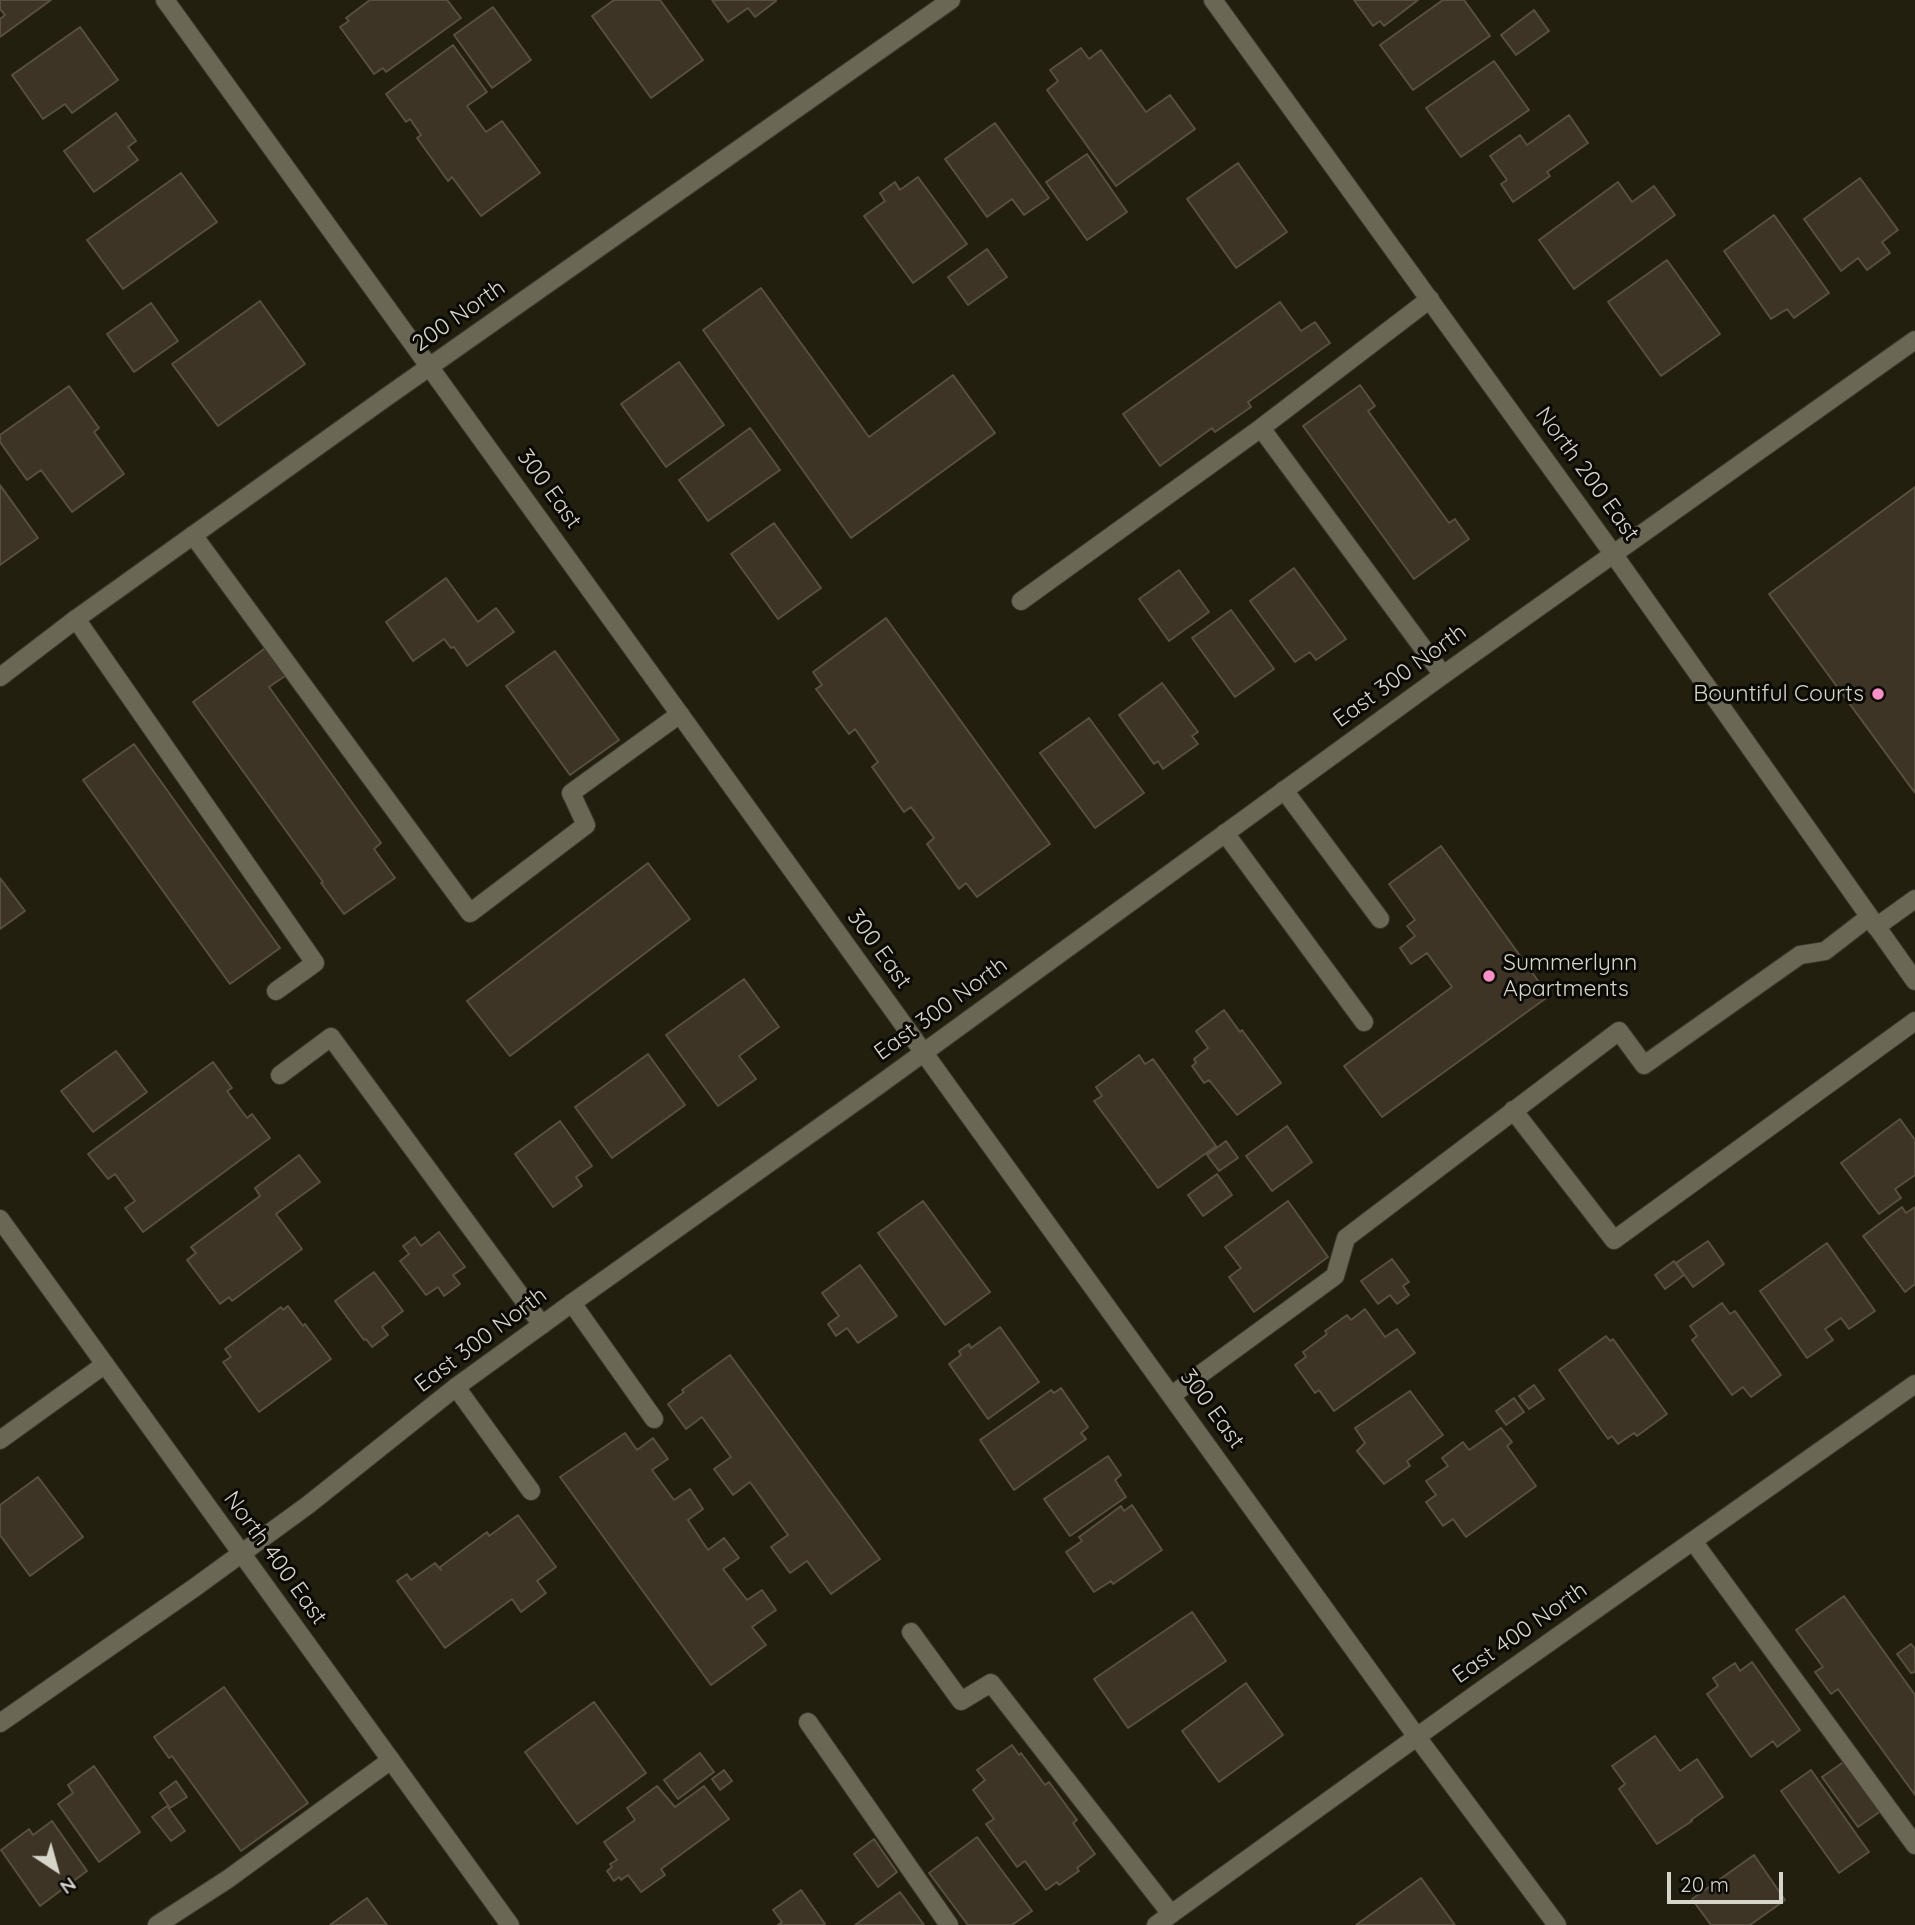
<!DOCTYPE html>
<html>
<head>
<meta charset="utf-8">
<style>
	body { margin:0 }
	#map { position:relative; width:1915px; height:1925px; overflow:hidden; background:#221f0f; font-family:Quicksand,sans-serif }
	canvas { display:block }
	.north { position:absolute; left:21px; top:1834px; width:70px; height:70px; -webkit-text-stroke:5px #0a0904; paint-order:stroke; rotate:144deg; font-size:19px; font-weight:700; line-height:28px; text-align:center; color:#d6d5ca }
	.north::after { content:''; display:block; margin:auto; width:24px; height:32px; background:#d6d5ca; clip-path:polygon(50% 0,100% 100%,50% 72%,0 100%) }
	.scale { position:absolute; left:1667px; top:1872px; width:116px; height:32px; box-sizing:border-box; border:4px solid #d6d5ca; border-top:0; padding-left:9px; font-size:21px; line-height:24px; white-space:nowrap; color:#d6d5ca; -webkit-text-stroke:5px #0a0904; paint-order:stroke }
</style>
</head>
<body>
<div id="map">
<canvas width="1915" height="1925"></canvas>
<div class="north">N</div>
<div class="scale">20 m</div>
</div>
<script>
const context = document.querySelector('canvas').getContext('2d');
context.lineJoin = 'round';
function paint(path, color) { context.fillStyle = color; context.fill(path, 'evenodd'); }
const poly = rows => new Path2D(rows.map(r => 'M' + r).join(''));
function strokePath(path, color, width, dash) { context.strokeStyle = color; context.lineWidth = width; context.lineCap = dash ? 'butt' : 'round'; context.setLineDash(dash || []); context.stroke(path); }
function write(font, color, halo, rows, align = 'center') {
  context.font = font + ' Quicksand,sans-serif'; context.lineWidth = 6; context.setLineDash([]); context.textBaseline = 'middle'; context.strokeStyle = halo; context.fillStyle = color; for (const [text, x, y, turn = 0] of rows) {
    context.save(); context.translate(x, y); context.rotate((+turn || 0) * Math.PI / 180); context.textAlign = isNaN(turn) ? turn : align; if (halo) context.strokeText(text, 0, 0); context.fillText(text, 0, 0); context.restore();
  }
}
const building = poly([
	[0,0,51,0,0,37,0,19,5,15,0,9,0,0],
	[370,0,447,0,461,18,386,72,383,68,374,74,340,27,349,21,346,18,370,0],
	[614,0,660,0,703,60,651,98,592,16,614,0],
	[712,0,775,0,776,1,755,17,748,8,728,22,712,0],
	[1354,0,1418,0,1384,26,1380,21,1373,26,1354,0],
	[1443,0,1464,0,1490,36,1413,90,1380,45,1443,0],
	[493,7,531,60,492,88,454,35,493,7],
	[1534,10,1549,31,1516,55,1501,35,1534,10],
	[80,27,118,80,72,113,65,104,43,119,12,75,80,27],
	[453,45,487,92,467,106,486,132,502,121,540,173,481,216,452,177,448,181,417,138,421,135,410,119,406,122,386,94,453,45],
	[1081,48,1089,59,1101,50,1146,112,1170,95,1195,129,1116,186,1047,90,1058,81,1050,70,1081,48],
	[1494,61,1529,110,1461,157,1426,108,1494,61],
	[116,113,136,141,128,147,138,160,94,192,64,151,116,113],
	[1569,115,1588,143,1547,172,1550,176,1513,202,1501,184,1507,180,1490,156,1520,135,1527,145,1569,115],
	[995,123,1049,198,1024,215,1012,199,987,217,945,159,995,123],
	[1087,154,1127,212,1087,240,1046,182,1087,154],
	[1238,163,1287,232,1236,268,1187,199,1238,163],
	[181,173,217,222,123,289,87,240,181,173],
	[918,177,967,244,913,283,864,216,885,201,880,193,895,182,900,190,918,177],
	[1860,178,1898,230,1882,242,1890,253,1867,270,1858,258,1841,271,1804,219,1860,178],
	[1618,182,1632,202,1654,186,1675,215,1574,289,1539,240,1618,182],
	[1774,215,1829,293,1794,318,1787,309,1771,319,1724,251,1774,215],
	[987,249,1007,277,968,305,948,277,987,249],
	[1667,260,1720,334,1661,376,1608,302,1667,260],
	[761,288,869,437,953,375,995,433,851,538,703,330,761,288],
	[260,301,305,364,218,426,172,364,260,301],
	[1280,302,1301,331,1315,322,1330,343,1248,402,1251,407,1215,432,1212,428,1160,466,1123,414,1280,302],
	[151,303,178,341,134,372,107,334,151,303],
	[679,362,724,425,666,467,621,404,679,362],
	[1360,385,1375,406,1368,411,1449,523,1455,519,1469,539,1414,579,1303,426,1360,385],
	[69,386,99,428,94,432,124,474,72,512,41,470,27,480,0,442,0,435,69,386],
	[750,428,780,470,708,521,679,480,750,428],
	[0,485,38,538,0,565,0,485],
	[1915,487,1915,793,1769,594,1915,487],
	[774,523,821,588,778,619,731,554,774,523],
	[1294,568,1346,639,1316,660,1310,652,1295,662,1250,601,1294,568],
	[1179,570,1209,612,1169,641,1139,599,1179,570],
	[446,578,478,622,496,608,514,632,467,666,454,647,451,648,444,639,413,661,386,622,446,578],
	[1231,610,1274,669,1235,697,1192,638,1231,610],
	[886,618,1050,844,977,897,966,883,959,889,927,844,934,838,911,807,904,812,872,767,878,762,855,729,849,734,816,689,822,685,813,672,886,618],
	[268,646,288,674,269,687,381,843,374,849,395,878,344,914,321,883,323,882,193,702,268,646],
	[555,651,619,740,570,775,506,686,555,651],
	[1162,683,1198,732,1192,736,1198,744,1163,769,1158,761,1154,764,1119,715,1162,683],
	[1089,718,1144,793,1095,828,1040,753,1089,718],
	[134,744,280,948,230,984,83,780,134,744],
	[1441,846,1549,996,1382,1117,1344,1066,1452,987,1427,953,1411,964,1400,948,1415,936,1407,926,1415,920,1389,884,1441,846],
	[648,863,690,919,510,1056,467,1001,648,863],
	[0,878,25,911,0,929,0,878],
	[744,979,779,1027,739,1056,756,1079,718,1106,666,1035,744,979],
	[1224,1010,1240,1032,1242,1030,1281,1083,1237,1115,1209,1080,1204,1083,1192,1066,1196,1063,1194,1059,1208,1048,1196,1031,1224,1010],
	[116,1051,147,1092,93,1132,61,1091,116,1051],
	[648,1054,685,1105,612,1158,575,1107,648,1054],
	[1139,1055,1145,1064,1153,1059,1216,1146,1158,1188,1094,1101,1102,1096,1096,1087,1139,1055],
	[213,1062,232,1088,227,1091,247,1118,252,1114,270,1138,143,1232,125,1208,135,1201,115,1174,108,1179,88,1154,213,1062],
	[1900,1119,1915,1140,1915,1175,1895,1189,1901,1198,1879,1214,1841,1163,1900,1119],
	[560,1121,592,1166,576,1177,582,1186,553,1207,515,1154,560,1121],
	[1287,1126,1312,1162,1272,1191,1246,1156,1287,1126],
	[1226,1141,1238,1158,1219,1171,1207,1155,1226,1141],
	[299,1155,320,1182,276,1214,302,1249,232,1301,229,1297,220,1304,187,1260,196,1253,191,1247,260,1196,255,1188,299,1155],
	[1217,1174,1232,1195,1203,1216,1188,1195,1217,1174],
	[923,1201,990,1292,945,1325,878,1233,923,1201],
	[1288,1201,1328,1257,1254,1312,1229,1277,1241,1268,1225,1247,1288,1201],
	[1902,1207,1906,1213,1915,1207,1915,1284,1905,1292,1863,1236,1902,1207],
	[439,1232,465,1267,453,1275,460,1284,444,1296,438,1287,426,1295,400,1261,409,1254,403,1246,415,1237,421,1246,439,1232],
	[1708,1241,1724,1264,1693,1287,1676,1263,1708,1241],
	[1827,1243,1875,1311,1849,1329,1841,1318,1825,1329,1833,1340,1807,1358,1760,1291,1827,1243],
	[1392,1259,1409,1282,1403,1286,1409,1295,1397,1304,1390,1295,1378,1304,1361,1281,1392,1259],
	[1674,1261,1684,1275,1665,1289,1655,1275,1674,1261],
	[860,1265,897,1316,858,1343,847,1328,836,1336,828,1324,839,1316,822,1293,860,1265],
	[374,1272,403,1311,382,1327,388,1335,372,1347,366,1339,364,1340,335,1301,374,1272],
	[1722,1303,1730,1314,1735,1311,1781,1375,1751,1397,1743,1387,1732,1395,1692,1340,1697,1336,1690,1326,1722,1303],
	[288,1306,303,1326,305,1324,331,1359,259,1412,223,1362,231,1357,225,1349,281,1307,283,1310,288,1306],
	[1365,1309,1385,1337,1397,1329,1415,1353,1334,1411,1319,1390,1315,1393,1295,1365,1306,1357,1303,1352,1327,1334,1325,1331,1347,1315,1351,1320,1365,1309],
	[1000,1327,1039,1382,988,1419,949,1364,961,1355,959,1351,969,1344,971,1348,1000,1327],
	[1606,1336,1610,1341,1613,1339,1667,1414,1637,1436,1634,1433,1618,1444,1612,1436,1608,1439,1559,1370,1606,1336],
	[730,1355,880,1559,831,1594,807,1561,790,1573,771,1547,788,1535,750,1482,733,1495,714,1469,731,1457,702,1417,686,1429,668,1404,684,1392,682,1390,730,1355],
	[1534,1385,1544,1399,1529,1409,1519,1396,1534,1385],
	[1061,1388,1088,1427,1081,1433,1086,1439,1014,1490,980,1440,1051,1390,1054,1393,1061,1388],
	[1410,1391,1443,1435,1407,1461,1410,1466,1384,1484,1357,1451,1365,1443,1355,1428,1410,1391],
	[1514,1398,1524,1412,1506,1425,1496,1411,1514,1398],
	[1501,1428,1512,1442,1507,1446,1536,1486,1466,1537,1453,1519,1443,1526,1426,1502,1436,1495,1426,1481,1448,1466,1442,1458,1463,1442,1469,1450,1501,1428],
	[625,1433,637,1450,653,1438,668,1459,652,1470,674,1500,690,1489,703,1509,688,1520,708,1550,724,1538,739,1558,723,1569,747,1600,762,1590,776,1610,752,1627,766,1645,711,1685,560,1477,625,1433],
	[1108,1456,1121,1475,1115,1480,1126,1497,1070,1536,1044,1499,1108,1456],
	[38,1477,83,1537,30,1576,0,1535,0,1505,38,1477],
	[1132,1505,1162,1550,1113,1584,1111,1581,1094,1592,1066,1552,1082,1541,1079,1537,1121,1506,1124,1511,1132,1505],
	[518,1515,556,1567,537,1581,546,1593,521,1612,512,1599,445,1648,397,1581,407,1574,411,1580,435,1563,441,1570,440,1567,487,1532,489,1536,518,1515],
	[1844,1596,1915,1695,1915,1795,1838,1689,1831,1694,1815,1672,1823,1667,1796,1630,1844,1596],
	[1192,1612,1226,1661,1128,1728,1094,1679,1192,1612],
	[1911,1644,1915,1649,1915,1672,1911,1673,1897,1654,1911,1644],
	[1752,1662,1800,1730,1777,1747,1773,1741,1751,1757,1707,1694,1718,1686,1713,1678,1735,1663,1740,1671,1752,1662],
	[1246,1683,1283,1735,1219,1782,1182,1731,1246,1683],
	[224,1687,308,1803,241,1851,172,1756,169,1758,154,1737,224,1687],
	[594,1702,646,1773,577,1824,525,1752,594,1702],
	[1655,1736,1680,1771,1697,1759,1723,1797,1691,1820,1692,1821,1657,1844,1619,1789,1625,1784,1612,1766,1655,1736],
	[1012,1745,1019,1755,1021,1753,1045,1785,1049,1782,1077,1820,1073,1823,1095,1854,1077,1868,1079,1871,1059,1885,1057,1882,1046,1890,1025,1861,1017,1867,986,1824,994,1819,973,1790,985,1780,977,1770,1012,1745],
	[700,1753,714,1772,678,1799,664,1780,700,1753],
	[1845,1761,1881,1811,1858,1827,1822,1777,1845,1761],
	[94,1766,140,1832,99,1862,58,1804,73,1793,68,1785,94,1766],
	[724,1770,732,1781,720,1790,712,1779,724,1770],
	[1811,1770,1869,1852,1839,1873,1781,1791,1811,1770],
	[176,1781,187,1797,170,1808,160,1793,176,1781],
	[657,1786,675,1807,704,1786,729,1819,661,1869,665,1875,641,1892,628,1875,621,1880,619,1877,614,1881,607,1871,612,1867,610,1864,617,1860,604,1842,635,1820,627,1808,657,1786],
	[167,1806,185,1831,171,1841,152,1817,167,1806],
	[52,1821,87,1871,40,1906,1,1850,29,1829,33,1835,52,1821],
	[977,1837,1032,1911,1012,1925,968,1925,929,1873,977,1837],
	[874,1839,897,1872,878,1887,854,1854,874,1839],
	[1754,1855,1785,1900,1750,1925,1711,1925,1692,1899,1754,1855],
	[1421,1878,1455,1925,1356,1925,1421,1878],
	[801,1890,825,1924,824,1925,778,1925,782,1922,773,1910,801,1890],
	[900,1892,924,1925,855,1925,900,1892],
	[367,1898,387,1925,330,1925,367,1898]
]);
const service = poly([
	[1261,428,1443,675],
	[193,535,470,913,586,825,571,793,680,714],
	[1021,601,1261,428,1430,299],
	[76,619,315,963,276,991],
	[1284,790,1380,919],
	[1225,833,1364,1022],
	[1876,927,1915,899],
	[280,1075,331,1037,542,1325],
	[1513,1110,1614,1240,1915,1021],
	[572,1303,654,1419],
	[456,1387,531,1491],
	[1172,1395,1335,1276,1346,1238,1619,1031,1644,1065,1800,955,1825,951,1869,917],
	[0,1440,104,1365],
	[1693,1541,1915,1845],
	[911,1632,961,1701,991,1683,1171,1914],
	[808,1722,949,1925],
	[157,1925,228,1879,391,1760]
]);
const minor = poly([
	[165,0,1417,1737,1557,1925],
	[1213,0,1614,555,1915,981],
	[0,677,76,619,385,398,951,0],
	[0,1723,194,1588,308,1505,456,1387,572,1303,879,1085,1443,675,1915,340],
	[1156,1925,1479,1692,1915,1384]
]);
const tertiary = poly([
	[0,1219,510,1925]
]);
const markers = [
	[1878,694,7,"#fa8fc8"],
	[1489,976,7,"#fa8fc8"]
];
const streetNames = [
	["200 North",459,316,-35],
	["North 200 East",1587,474,54],
	["300 East",549,489,54],
	["East 300 North",1400,676,-36],
	["300 East",879,949,54],
	["East 300 North",941,1009,-36],
	["East 300 North",481,1340,-37],
	["300 East",1212,1409,54],
	["North 400 East",275,1558,54],
	["East 400 North",1520,1633,-35]
];
const poiNames = [
	["Bountiful Courts",1864,694],
	["Summerlynn",1503,963,"left"],
	["Apartments",1503,989,"left"]
];
paint(building, '#3e3425');
strokePath(building, '#594f3f', 2);
strokePath(service, '#3c3a30', 20);
strokePath(minor, '#3c3a30', 20);
strokePath(tertiary, '#3c3a30', 20);
strokePath(service, '#6a6754', 18);
strokePath(minor, '#6a6754', 18);
strokePath(tertiary, '#6a6754', 18);
for (const [x, y, r, color] of markers) { const dot = new Path2D(); dot.arc(x, y, r, 0, 2 * Math.PI); context.fillStyle = color; context.fill(dot); strokePath(dot, '#0a0904', 2.5); }
write('23px', '#d6d5ca', '#0a0904', streetNames);
write('23px', '#d6d5ca', '#0a0904', poiNames, 'right');
</script>
</body>
</html>
